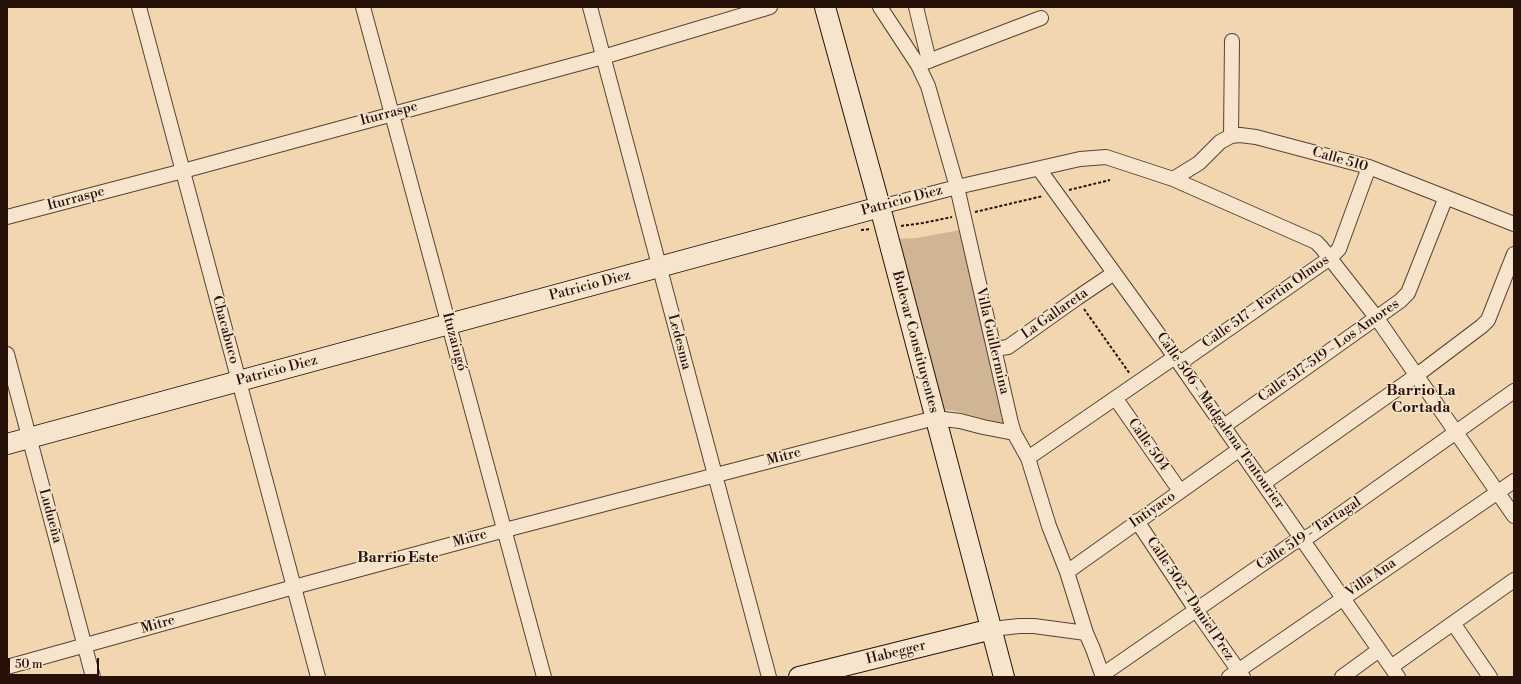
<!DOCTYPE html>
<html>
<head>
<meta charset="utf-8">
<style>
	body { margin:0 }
	#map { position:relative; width:1521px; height:684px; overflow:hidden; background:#f1d6b0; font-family:"Libre Bodoni",serif }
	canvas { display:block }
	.frame { position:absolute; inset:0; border:8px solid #281109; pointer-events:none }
	.scale { position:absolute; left:8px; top:658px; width:91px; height:18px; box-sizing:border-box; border:2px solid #281109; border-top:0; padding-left:5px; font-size:12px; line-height:14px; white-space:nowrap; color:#281109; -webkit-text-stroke:3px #f6e4cc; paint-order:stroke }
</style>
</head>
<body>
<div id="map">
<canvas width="1521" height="684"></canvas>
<div class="frame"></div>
<div class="scale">50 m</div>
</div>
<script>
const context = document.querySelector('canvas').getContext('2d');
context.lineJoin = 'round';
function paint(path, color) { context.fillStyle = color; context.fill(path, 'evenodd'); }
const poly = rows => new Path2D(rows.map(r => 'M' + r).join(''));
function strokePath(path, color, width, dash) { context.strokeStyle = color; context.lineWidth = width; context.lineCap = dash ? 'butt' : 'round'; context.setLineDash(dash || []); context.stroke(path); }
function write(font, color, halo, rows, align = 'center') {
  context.font = font + ' "Libre Bodoni",serif'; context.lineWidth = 3; context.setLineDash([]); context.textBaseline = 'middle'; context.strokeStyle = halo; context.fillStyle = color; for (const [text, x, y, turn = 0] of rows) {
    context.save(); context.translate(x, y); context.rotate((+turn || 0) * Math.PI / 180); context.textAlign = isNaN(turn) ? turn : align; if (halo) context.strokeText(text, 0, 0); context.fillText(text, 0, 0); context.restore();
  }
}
const green = poly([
	[960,230,1007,422,1003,424,955,411,941,409,896,239,917,238]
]);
const path = poly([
	[1069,190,1110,180],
	[975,212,1043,196],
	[901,226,923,223,952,217],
	[861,230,871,229],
	[1084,309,1130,374]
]);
const street = poly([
	[139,7,318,677],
	[363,7,544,677],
	[590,7,769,677],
	[880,7,918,65,928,86,957,187,1011,423,1014,433,1028,458,1049,526,1067,572,1086,633,1093,649,1103,677],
	[916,7,929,61],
	[918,65,1041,18],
	[1231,136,1232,41],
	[1039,169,1175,357,1398,677],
	[1173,179,1199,163,1220,142,1231,136,1240,135,1256,137,1369,167,1514,224],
	[880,207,957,187,1080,159,1106,157,1173,179,1316,242,1321,247,1376,317,1514,516],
	[7,217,183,171,603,57,770,7],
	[994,349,1008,347,1077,298,1114,273],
	[7,354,93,677],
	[1180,363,1330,258,1339,249,1369,167],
	[1116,399,1180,491],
	[1224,426,1400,301,1408,293,1446,197],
	[1028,458,1175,357],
	[1264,483,1417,375,1482,326,1488,320,1514,254],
	[1137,521,1196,610,1243,677],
	[1067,572,1240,449],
	[1453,623,1490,677],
	[992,629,1019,626,1034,626,1086,633],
	[7,667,294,587,505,530,935,418,960,421,983,427,1014,433],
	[1391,667,1514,580],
	[1102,675,1293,543,1311,535,1514,391],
	[1229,677,1514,481],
	[1342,677,1379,650]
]);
const secondary = poly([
	[825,7,880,207,1004,677],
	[7,444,880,207],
	[799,677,992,629]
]);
const streetNames = [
	["Iturraspe",389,114,-15],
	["Calle 510",1340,160,16],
	["Iturraspe",76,199,-15],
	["Patricio Diez",902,201,-15],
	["Patricio Diez",590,286,-15],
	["Calle 517 - Fortin Olmos",1266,302,-35],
	["La Gallareta",1055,314,-35],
	["Chacabuco",225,330,75],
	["Villa Guillermina",992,341,77],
	["Ituzaingó",454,342,75],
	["Ledesma",679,342,75],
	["Bulevar Constituyentes",915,342,75],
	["Calle 517-519 - Los Amores",1329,351,-35],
	["Patricio Diez",277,371,-15],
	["Calle 506 - Madgalena Tentourier",1220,421,55],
	["Calle 504",1148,445,55],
	["Mitre",784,457,-15],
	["Intiyaco",1153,510,-35],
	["Ludueña",50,516,75],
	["Calle 519 - Tartagal",1309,534,-33],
	["Mitre",470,539,-15],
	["Villa Ana",1371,578,-34],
	["Calle 502 - Daniel Prez",1190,599,56],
	["Mitre",158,625,-16],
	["Habegger",896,653,-14]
];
const neighbourhoodNames = [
	["Barrio La",1421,391],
	["Cortada",1421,408],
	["Barrio Este",398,558]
];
paint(green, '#cfb594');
strokePath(street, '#5a4233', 16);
strokePath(secondary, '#281109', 22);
strokePath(path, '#281109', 2, [3, 2]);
strokePath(street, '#f6e4cc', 14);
strokePath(secondary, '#f6e4cc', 20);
write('14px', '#281109', '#f6e4cc', streetNames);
write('bold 15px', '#281109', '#f6e4cc', neighbourhoodNames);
</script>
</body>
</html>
